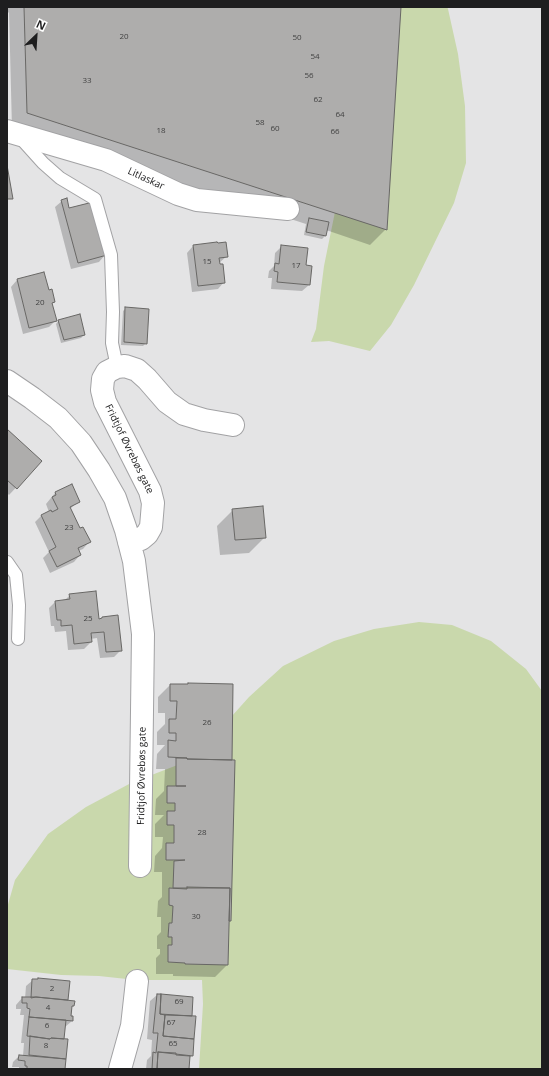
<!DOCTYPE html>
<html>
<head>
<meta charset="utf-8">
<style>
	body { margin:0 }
	#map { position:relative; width:549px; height:1076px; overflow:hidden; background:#e4e4e5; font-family:"Open Sans",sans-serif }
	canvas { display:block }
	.frame { position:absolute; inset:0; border:8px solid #1e1e1f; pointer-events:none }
	.north { position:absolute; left:16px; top:16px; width:40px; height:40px; -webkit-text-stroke:3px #fff; paint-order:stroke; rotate:25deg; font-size:11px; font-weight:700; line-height:16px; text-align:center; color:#1e1e1f }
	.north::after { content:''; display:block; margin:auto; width:14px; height:18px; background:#1e1e1f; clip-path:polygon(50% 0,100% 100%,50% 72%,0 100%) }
</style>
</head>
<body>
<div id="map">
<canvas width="549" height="1076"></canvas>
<div class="frame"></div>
<div class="north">N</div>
</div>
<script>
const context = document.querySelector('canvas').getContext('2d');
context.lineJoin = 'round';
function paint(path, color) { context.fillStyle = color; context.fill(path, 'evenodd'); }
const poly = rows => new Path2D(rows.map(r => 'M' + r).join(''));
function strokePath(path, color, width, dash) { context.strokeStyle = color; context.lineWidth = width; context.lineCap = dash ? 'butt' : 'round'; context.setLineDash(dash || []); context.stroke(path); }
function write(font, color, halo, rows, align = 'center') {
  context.font = font + ' "Open Sans",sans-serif'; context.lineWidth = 3; context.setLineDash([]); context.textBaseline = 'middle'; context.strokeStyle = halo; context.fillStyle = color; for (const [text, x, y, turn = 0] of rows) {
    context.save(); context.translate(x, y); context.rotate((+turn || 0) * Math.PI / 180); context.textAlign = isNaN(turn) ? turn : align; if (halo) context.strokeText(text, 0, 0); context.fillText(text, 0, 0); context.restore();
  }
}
const green = poly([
	[245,7,447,7,448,9,458,54,465,106,466,163,454,203,414,285,391,325,370,351,329,341,311,342,316,329,324,266,339,192],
	[419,622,452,625,491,641,526,669,542,691,542,1069,199,1069,203,1004,202,980,136,980,99,976,61,975,7,969,7,908,15,880,48,834,86,807,131,783,180,764,223,726,249,697,283,666,334,641,374,629]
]);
const shadow = poly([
	[7,7,400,7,386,229,370,245,326,230,325,236,322,239,304,235,306,224,12,129,9,12,7,14],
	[62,201,105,255,99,262,71,269,55,207],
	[193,246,227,256,219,263,224,282,218,289,192,292,187,253],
	[282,246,305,266,309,285,302,291,271,289,272,278,268,278,269,271,274,266,275,253],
	[44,274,48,291,54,302,51,304,56,320,49,327,23,334,11,287,17,280],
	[126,308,146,343,143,346,121,345,123,311],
	[59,320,84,335,81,338,61,343,56,324],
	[7,431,41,461,9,495,7,493],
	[55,493,79,501,70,509,80,529,89,542,83,549,78,551,80,555,74,562,50,573,43,558,49,552,35,522,41,516,49,512,46,504],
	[233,510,265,537,249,553,220,555,217,526],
	[70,595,98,620,121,650,114,657,100,658,97,638,90,639,91,642,84,649,68,650,66,631,55,632,54,626,51,626,49,608,55,602,64,601],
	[170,685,187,685,230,921,228,923,227,965,215,977,173,976,173,974,156,974,156,958,160,954,160,949,157,949,157,936,161,932,161,917,157,917,158,901,162,897,162,872,154,872,155,856,162,848,163,837,155,837,155,824,164,815,155,815,156,799,164,791,165,769,156,769,157,754,165,745,157,745,157,732,165,724,165,713,158,713,158,697],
	[33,980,69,982,67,1001,73,1006,71,1008,70,1017,72,1021,65,1027,63,1040,67,1040,64,1069,19,1069,19,1067,12,1067,13,1062,19,1056,23,1056,24,1043,21,1043,24,1015,20,1015,21,1009,16,1009,16,1005,22,998,25,999,26,986],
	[157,995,191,1017,195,1017,192,1056,188,1059,188,1069,146,1069,147,1060,151,1056,152,1040,147,1039,150,1001]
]);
const building = poly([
	[24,7,401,7,387,230,27,113,24,7],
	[7,165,13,199,7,199,7,165],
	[67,198,69,208,93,202,107,255,78,263,61,200,67,198],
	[309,218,329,222,326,236,306,232,309,218],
	[217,242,218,243,226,242,228,257,219,258,220,264,223,264,225,283,198,286,193,245,217,242],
	[281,245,308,248,306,265,312,266,310,285,277,282,278,272,274,271,275,263,279,264,281,245],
	[44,272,49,290,52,289,55,302,52,303,57,321,29,328,17,279,44,272],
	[125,307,149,309,147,344,124,342,125,307],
	[80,314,85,335,64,340,58,320,80,314],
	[7,429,42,461,17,489,7,480,7,429],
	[72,484,80,502,70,507,80,528,83,527,91,542,78,548,81,555,57,567,49,551,56,547,41,515,51,510,52,512,58,509,52,497,56,495,55,492,72,484],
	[263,506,266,538,235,540,232,509,263,506],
	[96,591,99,619,102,618,102,617,118,615,122,651,106,652,104,632,91,633,92,642,74,644,72,625,61,626,61,620,57,620,55,601,70,599,69,594,96,591],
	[188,683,233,684,232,760,187,759,187,758,168,757,168,740,176,741,176,733,169,733,169,719,176,719,177,701,170,701,170,684,188,684,188,683],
	[176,758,187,758,187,759,235,760,231,921,229,921,230,888,173,888,174,861,185,860,166,860,166,843,174,843,174,825,167,825,167,811,175,811,175,803,167,803,167,786,186,786,176,786,176,758],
	[187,887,230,888,228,965,185,964,185,963,168,962,168,945,172,945,172,937,168,937,169,923,172,923,173,906,169,905,169,888,187,889,187,887],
	[38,978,70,981,68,1000,36,997,31,998,32,979,38,979,38,978],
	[157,994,161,994,160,1014,165,1015,163,1036,194,1039,193,1056,158,1052,157,1069,152,1069,153,1052,156,1053,158,1033,153,1033,157,994],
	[161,994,193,997,192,1016,160,1014,161,994],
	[22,997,36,997,75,1001,74,1006,72,1006,71,1016,73,1016,73,1021,29,1017,30,1009,27,1008,27,1003,22,1003,22,997],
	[165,1015,196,1016,194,1039,163,1036,165,1015],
	[29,1017,66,1020,64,1039,51,1038,50,1039,27,1036,29,1017],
	[30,1036,50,1039,51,1038,68,1039,66,1059,29,1055,30,1036],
	[158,1052,176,1053,176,1055,190,1056,189,1069,157,1069,158,1052],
	[19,1055,66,1059,65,1069,27,1069,27,1066,25,1066,25,1061,18,1060,19,1055]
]);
const service = poly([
	[23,137,25,143,43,163,60,178,95,199,111,255,113,312,112,343,117,367],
	[7,562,16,575,19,605,18,639]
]);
const minor = poly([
	[7,131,106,160,178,194,197,200,288,209],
	[7,381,32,398,58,418,81,443,99,470,115,498,126,530,134,561,143,634,140,866],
	[129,542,141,539,147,534,151,527,153,503,150,491,105,402,102,390,103,379,107,372,117,367,125,366,137,370,147,379,167,402,184,414,204,420,233,425],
	[120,1069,132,1026,137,981]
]);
const numberNames = [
	["20",124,37],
	["50",297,38],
	["54",315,57],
	["56",309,76],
	["33",87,81],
	["62",318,100],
	["64",340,115],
	["58",260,123],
	["60",275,129],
	["18",161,131],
	["66",335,132],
	["15",207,262],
	["17",296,266],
	["20",40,303],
	["23",69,528],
	["25",88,619],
	["26",207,723],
	["28",202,833],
	["30",196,917],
	["2",52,989],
	["69",179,1002],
	["4",48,1008],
	["67",171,1023],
	["6",47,1026],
	["65",173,1044],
	["8",46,1046]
];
const streetNames = [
	["Litlaskar",146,179,25],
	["Fridtjof Øvrebøs gate",129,449,64],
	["Fridtjof Øvrebøs gate",142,776,-89]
];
paint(green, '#c9d8ac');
paint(shadow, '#0003');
paint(building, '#aeadac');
strokePath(building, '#686765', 1);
strokePath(service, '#a2a2a4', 14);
strokePath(minor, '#a2a2a4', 24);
strokePath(service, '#fff', 12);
strokePath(minor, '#fff', 22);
write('8px', '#424242', null, numberNames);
write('10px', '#1e1e1f', '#fff', streetNames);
</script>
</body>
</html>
